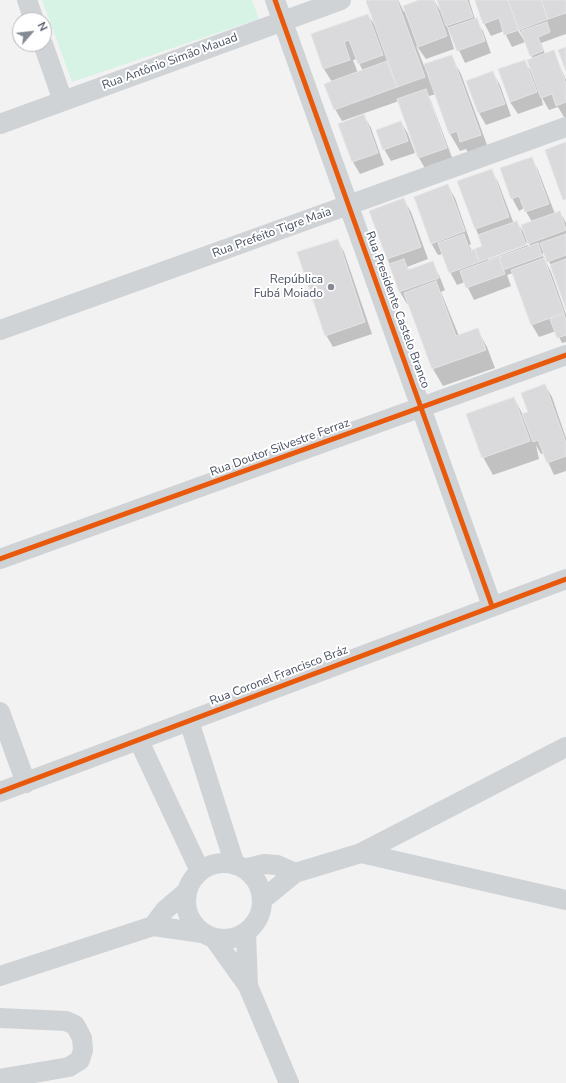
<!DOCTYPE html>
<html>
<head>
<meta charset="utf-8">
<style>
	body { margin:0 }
	#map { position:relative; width:566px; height:1083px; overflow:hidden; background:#f3f2f2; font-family:"Nunito Sans",sans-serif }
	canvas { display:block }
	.north { position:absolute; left:12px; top:12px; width:40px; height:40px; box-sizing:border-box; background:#fff; border:1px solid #b6b9c0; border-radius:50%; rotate:62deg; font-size:11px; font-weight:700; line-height:16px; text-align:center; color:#485061 }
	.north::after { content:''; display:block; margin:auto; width:14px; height:18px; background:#848994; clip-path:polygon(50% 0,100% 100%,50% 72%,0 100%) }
</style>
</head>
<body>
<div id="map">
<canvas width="566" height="1083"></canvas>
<div class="north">N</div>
</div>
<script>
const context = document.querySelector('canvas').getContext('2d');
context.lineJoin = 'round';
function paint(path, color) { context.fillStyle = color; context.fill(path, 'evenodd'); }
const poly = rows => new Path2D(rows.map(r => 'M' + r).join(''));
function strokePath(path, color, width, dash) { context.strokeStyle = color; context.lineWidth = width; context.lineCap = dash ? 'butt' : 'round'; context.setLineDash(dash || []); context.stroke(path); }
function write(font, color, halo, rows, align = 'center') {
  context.font = font + ' "Nunito Sans",sans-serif'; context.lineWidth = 4; context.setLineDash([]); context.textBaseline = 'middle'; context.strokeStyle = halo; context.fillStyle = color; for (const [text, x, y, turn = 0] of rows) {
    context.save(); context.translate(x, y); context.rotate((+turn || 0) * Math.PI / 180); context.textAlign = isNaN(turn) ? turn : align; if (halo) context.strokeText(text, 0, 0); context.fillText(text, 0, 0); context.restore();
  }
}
const green = poly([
	[42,0,252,0,259,19,72,82]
]);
const shadow = poly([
	[372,0,398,0,404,12,422,0,434,0,441,12,438,0,469,0,475,19,483,31,491,53,465,63,446,23,454,49,426,59,416,45,424,66,451,56,461,74,490,153,471,159,466,149,460,151,450,134,436,94,429,96,453,160,426,170,419,158,399,101,342,121,335,109,332,82,324,69,312,35,368,15,376,27],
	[357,59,363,71,358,73,353,60],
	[476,0,566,0,566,34,541,43,545,54,553,51,566,80,566,117,564,117,558,107,549,110,541,96,543,105,518,114,510,102,524,61,533,74,533,59,517,25,515,26,525,42,512,47,504,31,491,36,484,23],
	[493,73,500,85,511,116,486,125,479,113,468,82],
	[364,116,371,128,384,165,360,174,353,162],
	[401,122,408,134,415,153,391,161,384,149],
	[531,158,538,170,555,214,560,212,566,223,566,306,554,272,545,253,542,254,551,272,566,314,566,342,562,343,556,331,539,337,532,325,513,273,507,275,511,286,474,300,465,282,457,285,450,272,443,254,438,255,431,243,448,186,455,198,471,244,469,245,472,251,483,247,476,229,491,170,498,182,514,224,517,223,527,237,532,222,524,208,519,211,512,198],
	[526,241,530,242,529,248,528,245,488,260,488,257,527,243],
	[404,200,411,212,428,259,407,267,410,271,432,263,439,275,445,290,441,292,459,336,477,329,487,347,495,368,443,386,433,369,409,303,407,304,400,292,370,212],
	[337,240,344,252,372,334,333,347,326,335],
	[545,385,552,397,566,438,566,471,554,475,544,453,541,454,536,445,539,459,493,475,483,457,514,398,523,415,529,413]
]);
const building = poly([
	[369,0,397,0,425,77,397,87,366,1,369,0],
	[419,0,434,0,447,36,418,47,403,6,419,0],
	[437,0,467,0,473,17,446,26,437,0],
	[475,0,508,0,519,30,504,35,499,18,483,24,475,0],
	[508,0,541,0,548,19,519,30,508,0],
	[541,0,566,0,566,13,548,19,541,0],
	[368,14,383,55,358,64,349,40,344,42,350,60,323,69,311,34,368,14],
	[477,18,485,41,457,51,448,28,477,18],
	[547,22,550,32,538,37,543,51,530,56,521,31,547,22],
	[566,47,566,71,558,50,566,47],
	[554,50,566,84,566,102,556,106,552,94,541,98,527,60,554,50],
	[452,55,481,135,460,142,457,131,449,134,424,64,452,55],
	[525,60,537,92,510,102,498,69,525,60],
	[387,61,397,87,334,110,324,84,387,61],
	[493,71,505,104,478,113,466,81,493,71],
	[426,89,447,148,418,158,397,99,426,89],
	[364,114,378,153,352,162,338,124,364,114],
	[401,121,408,141,383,150,376,130,401,121],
	[566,142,566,199,563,200,545,150,566,142],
	[532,157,549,204,525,212,519,196,511,199,500,168,532,157],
	[492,169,509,217,475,229,457,181,492,169],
	[448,184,465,231,431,244,414,197,448,184],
	[404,198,421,247,387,259,369,211,404,198],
	[560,211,566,230,528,244,521,225,560,211],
	[517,221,526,245,479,262,475,249,482,246,478,235,517,221],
	[464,234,470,251,475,249,479,262,449,273,438,243,464,234],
	[566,234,566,255,547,262,540,243,566,234],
	[338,239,365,322,325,336,297,252,338,239],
	[538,243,542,256,503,270,499,257,538,243],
	[499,257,505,274,466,288,460,271,499,257],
	[544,258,564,313,531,325,511,270,544,258],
	[404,259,408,270,433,261,439,278,399,292,389,264,404,259],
	[566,259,566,309,550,265,566,259],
	[436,281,456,336,478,328,486,350,432,369,404,293,436,281],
	[564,314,566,320,566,335,557,338,550,319,564,314],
	[545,384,566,443,566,456,547,463,538,440,533,442,522,414,528,412,521,393,545,384],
	[514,397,530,441,482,458,466,414,514,397]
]);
const street = poly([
	[27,0,34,20],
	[275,0,492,606],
	[43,44,63,101],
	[0,124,341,0],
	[0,330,566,127],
	[0,559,566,355],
	[0,712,26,783],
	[189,721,235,865],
	[139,741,200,871],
	[0,792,566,579],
	[361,853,566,900],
	'186 901a38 38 0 1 1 76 0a38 38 0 1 1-76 0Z',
	[244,869,264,864,277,865,295,873],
	[262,900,295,873,361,853,566,747],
	[153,926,165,910,186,892],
	[246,932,248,986],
	[213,937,248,986,289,1083],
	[0,976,153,926,202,933],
	[0,1018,66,1021,75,1025,82,1038,83,1050,80,1060,69,1067,0,1079]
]);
const cycleway = poly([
	[275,0,492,606],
	[0,559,566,355],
	[0,792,566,579]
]);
const markers = [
	[331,287,4,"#848994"]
];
const streetNames = [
	["Rua Antônio Simão Mauad",170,62,-20],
	["Rua Prefeito Tigre Maia",272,233,-20],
	["Rua Presidente Castelo Branco",397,310,70],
	["Rua Doutor Silvestre Ferraz",280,448,-20],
	["Rua Coronel Francisco Bráz",279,676,-21]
];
const poiNames = [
	["República",323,280],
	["Fubá Moiado",323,294]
];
paint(green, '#d6f3e6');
paint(shadow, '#0003');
paint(building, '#dadadd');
strokePath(building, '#e4e4e5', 1);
strokePath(street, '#d0d3d6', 20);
strokePath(cycleway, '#e8590c', 5);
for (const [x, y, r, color] of markers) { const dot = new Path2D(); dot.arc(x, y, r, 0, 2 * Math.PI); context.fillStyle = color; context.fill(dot); strokePath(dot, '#fff', 1.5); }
write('12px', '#485061', '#fff', streetNames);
write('12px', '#485061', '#fff', poiNames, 'right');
</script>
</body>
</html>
